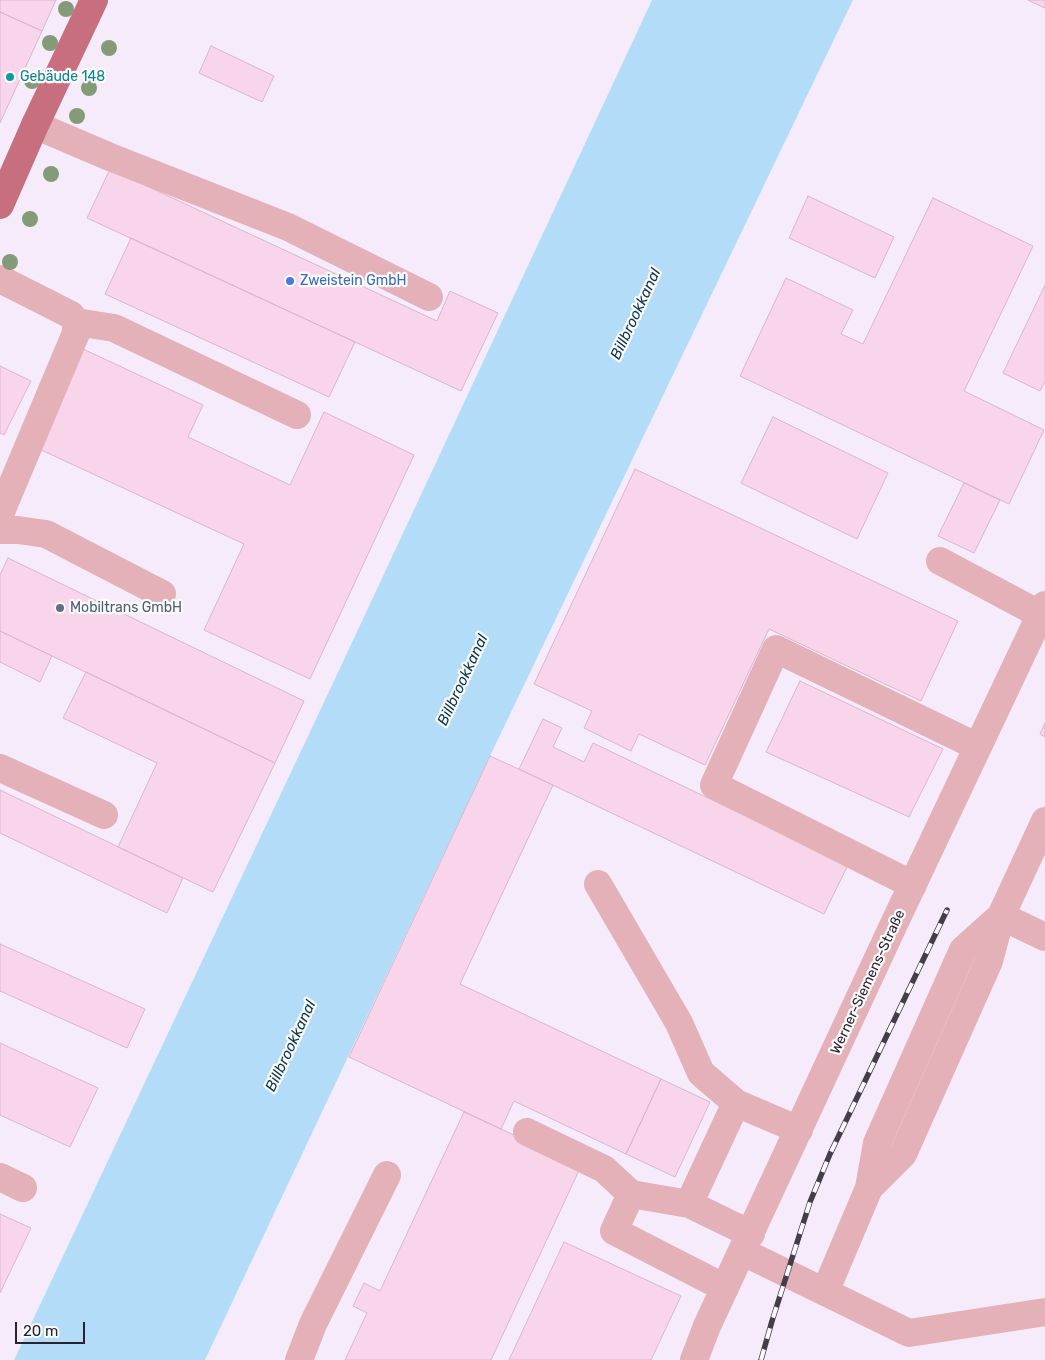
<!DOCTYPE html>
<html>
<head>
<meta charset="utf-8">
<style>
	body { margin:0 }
	#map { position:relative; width:1045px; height:1360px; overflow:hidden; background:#fbfbfb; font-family:Rubik,sans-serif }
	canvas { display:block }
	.scale { position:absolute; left:15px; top:1322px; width:70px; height:22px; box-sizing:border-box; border:2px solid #2a232f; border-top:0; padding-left:6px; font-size:15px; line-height:18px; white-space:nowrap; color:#2a232f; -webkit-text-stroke:4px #fbfbfb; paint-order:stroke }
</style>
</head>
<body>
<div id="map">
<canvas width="1045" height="1360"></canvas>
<div class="scale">20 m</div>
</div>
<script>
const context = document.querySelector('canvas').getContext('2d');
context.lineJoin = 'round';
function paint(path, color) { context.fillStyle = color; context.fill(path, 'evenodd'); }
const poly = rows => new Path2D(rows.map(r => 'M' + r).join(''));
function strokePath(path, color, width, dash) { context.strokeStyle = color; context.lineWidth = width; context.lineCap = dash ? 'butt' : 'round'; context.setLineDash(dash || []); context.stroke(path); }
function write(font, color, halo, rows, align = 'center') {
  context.font = font + ' Rubik,sans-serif'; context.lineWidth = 4.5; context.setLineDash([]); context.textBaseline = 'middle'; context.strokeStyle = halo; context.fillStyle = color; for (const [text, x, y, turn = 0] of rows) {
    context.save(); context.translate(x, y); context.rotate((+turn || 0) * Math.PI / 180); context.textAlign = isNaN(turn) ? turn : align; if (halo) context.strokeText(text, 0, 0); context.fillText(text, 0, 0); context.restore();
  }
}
const built = poly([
	[0,0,652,0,340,668,14,1360,0,1360],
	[853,0,1045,0,1045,1360,205,1360,490,756]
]);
const water = poly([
	[652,0,853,0,490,756,205,1360,14,1360,340,668]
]);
const building = poly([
	[0,0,56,0,42,31,0,12,0,0],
	[1028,0,1045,0,1045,8,1028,0],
	[0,12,42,31,0,123,0,12],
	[211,46,274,76,262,102,199,73,211,46],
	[110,169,437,321,450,291,498,313,461,391,87,218,110,169],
	[808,196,894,237,875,278,789,238,808,196],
	[933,198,1033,246,964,391,1044,430,1009,504,740,376,786,278,853,310,841,334,863,344,933,198],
	[131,238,355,342,329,397,105,294,131,238],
	[1045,285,1045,381,1040,391,1003,373,1045,285],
	[83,349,203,405,188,437,290,485,324,412,414,455,310,679,204,630,244,544,37,448,83,349],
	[0,366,31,381,4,435,0,433,0,366],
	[773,417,888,473,857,539,741,483,773,417],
	[635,469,958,621,921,701,769,629,705,765,639,734,631,751,584,728,592,711,534,684,635,469],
	[964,483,1000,500,974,553,938,536,964,483],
	[8,558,304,701,275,763,0,631,0,575,8,558],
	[0,631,52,656,40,682,0,662,0,631],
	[86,672,275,763,213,892,118,847,157,763,63,718,86,672],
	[800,681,943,749,909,817,766,752,800,681],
	[543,719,562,728,553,747,584,762,593,743,848,865,824,914,519,769,543,719],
	[1045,723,1045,737,1040,734,1045,723],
	[490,756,553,785,460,984,661,1079,626,1154,514,1101,501,1129,349,1057,490,756],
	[0,790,183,878,167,913,0,833,0,790],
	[0,944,145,1009,127,1048,0,991,0,944],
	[0,1043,98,1088,70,1147,0,1115,0,1043],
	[661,1079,710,1102,675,1177,626,1154,661,1079],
	[464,1112,581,1166,491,1360,345,1360,367,1313,353,1306,364,1283,380,1291,464,1112],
	[0,1214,31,1228,0,1293,0,1214],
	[564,1242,681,1296,651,1360,509,1360,564,1242]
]);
const minor = poly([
	[35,125,110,157,288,227,429,297],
	[0,279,71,315,76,322,76,333,0,514],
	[76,322,114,328,297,415],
	[0,530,18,530,46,534,162,594],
	[940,561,1041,615],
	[0,768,104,815],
	[1045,821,1001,916,1045,937],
	[598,884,679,1023,701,1073,736,1103],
	[913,885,714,785,776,649,978,747],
	[527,1132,604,1169,631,1194],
	[0,1177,23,1188],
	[689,1204,631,1194,614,1231,725,1288],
	[751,1234,689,1204,736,1103,799,1130],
	[743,1252,909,1333,1045,1312],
	[825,1292,869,1188,877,1143,963,950,1001,916,989,961,903,1154,869,1188],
	[299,1360,313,1324,387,1175],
	[694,1360,707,1326,893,926,1045,605]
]);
const major = poly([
	[0,205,35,125,94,0]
]);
const rail = poly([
	[761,1360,772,1321,810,1202,830,1154,947,910]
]);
const trees = [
	[66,9],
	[50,43],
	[109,48],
	[32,81],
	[89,88],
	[77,116],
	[51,174],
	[30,219],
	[10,262]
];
const markers = [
	[10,77,5,"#0f9aa8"],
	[290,281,5,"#3f7fe0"],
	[60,608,5,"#5c6f8a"]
];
const cultureNames = [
	["Gebäude 148",20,77]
];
const shopNames = [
	["Zweistein GmbH",300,281]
];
const serviceNames = [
	["Mobiltrans GmbH",70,608]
];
const streetNames = [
	["Werner-Siemens-Straße",868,982,-65]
];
const waterNames = [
	["Billbrookkanal",636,314,-65],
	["Billbrookkanal",463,680,-65],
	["Billbrookkanal",291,1046,-65]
];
paint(built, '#f5ebfb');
paint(water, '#b3dcf8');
paint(building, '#f9d5ec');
strokePath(building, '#d9b7cd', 1);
strokePath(minor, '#e3b1b7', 28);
strokePath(major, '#c86f7f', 28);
strokePath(rail, '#443e49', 5.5);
strokePath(rail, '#fbfbfb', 4, [11]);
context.fillStyle = '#849b78';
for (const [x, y] of trees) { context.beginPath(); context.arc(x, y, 8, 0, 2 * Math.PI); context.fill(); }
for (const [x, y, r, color] of markers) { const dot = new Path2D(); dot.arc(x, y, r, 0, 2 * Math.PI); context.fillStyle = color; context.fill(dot); strokePath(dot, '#fbfbfb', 2); }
write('14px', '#0d838f', '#fbfbfb', cultureNames, 'left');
write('14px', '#366cbe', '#fbfbfb', shopNames, 'left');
write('14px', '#4e5e75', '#fbfbfb', serviceNames, 'left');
write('14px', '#2a232f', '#fbfbfb', streetNames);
write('italic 15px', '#0c384f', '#fbfbfb', waterNames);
</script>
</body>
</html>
